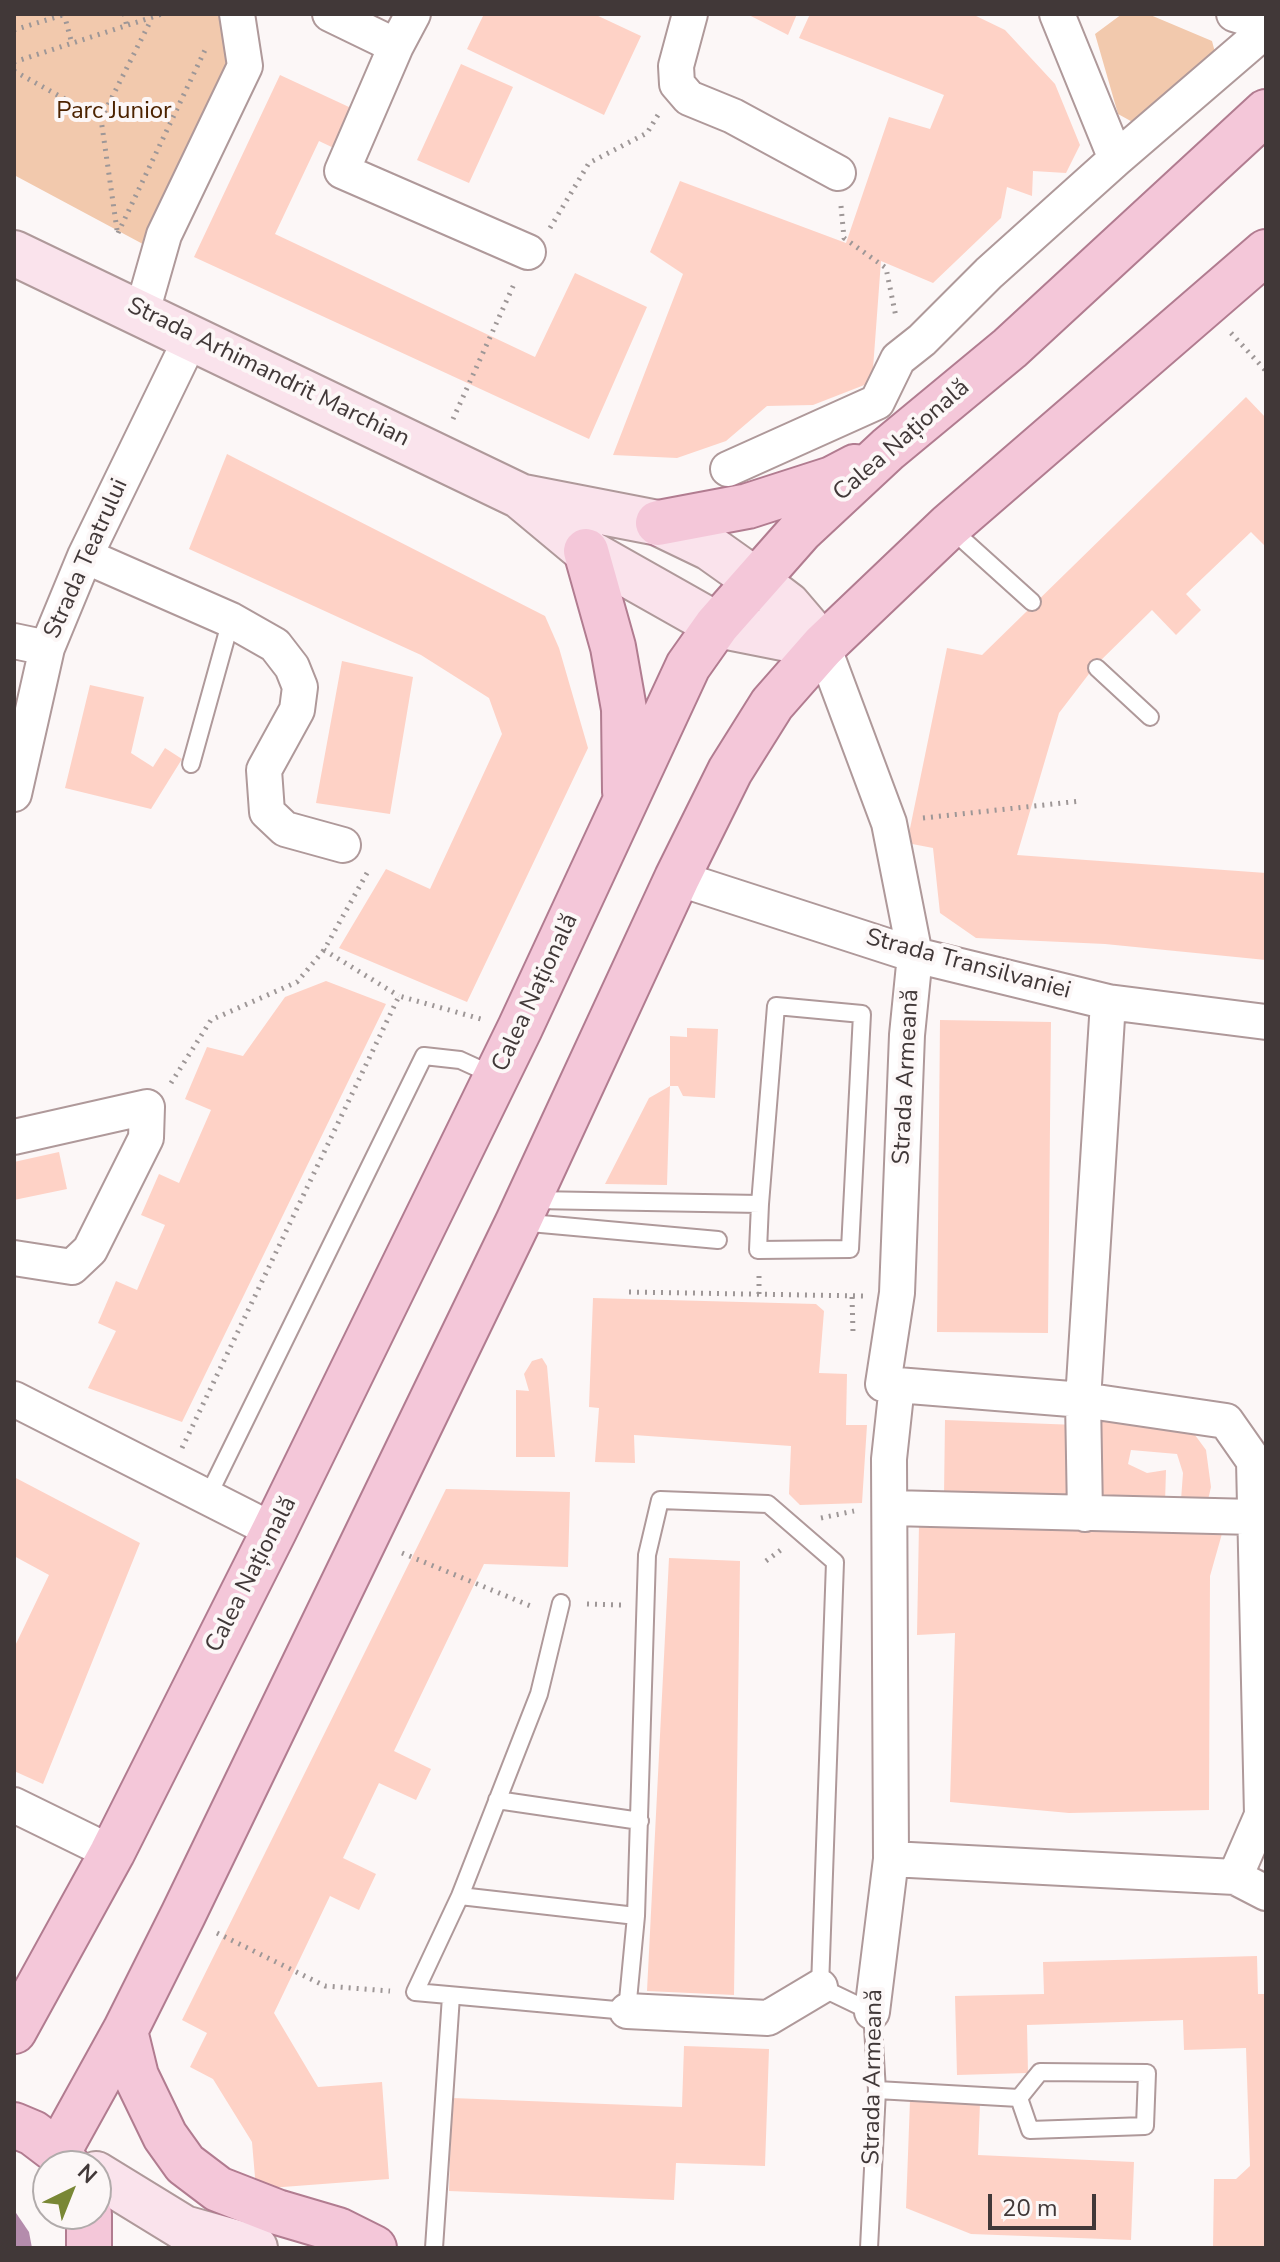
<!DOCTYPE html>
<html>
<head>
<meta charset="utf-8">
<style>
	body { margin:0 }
	#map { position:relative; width:1280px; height:2262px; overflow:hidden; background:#fcf7f7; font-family:"Nunito Sans",sans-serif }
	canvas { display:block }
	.frame { position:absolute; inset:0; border:16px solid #413838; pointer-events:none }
	.north { position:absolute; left:32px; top:2150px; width:80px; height:80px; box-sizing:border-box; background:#fcf7f7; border:2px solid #b1abab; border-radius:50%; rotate:43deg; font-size:22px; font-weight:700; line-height:32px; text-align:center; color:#413838 }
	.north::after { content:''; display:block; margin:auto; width:28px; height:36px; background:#798735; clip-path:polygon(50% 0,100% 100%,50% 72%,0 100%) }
	.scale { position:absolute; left:988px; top:2194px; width:108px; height:36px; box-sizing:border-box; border:4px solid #413838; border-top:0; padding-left:10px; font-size:24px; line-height:28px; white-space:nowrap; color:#413838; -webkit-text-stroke:6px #fcf7f7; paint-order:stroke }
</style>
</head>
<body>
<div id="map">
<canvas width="1280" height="2262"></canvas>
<div class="frame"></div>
<div class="north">N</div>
<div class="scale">20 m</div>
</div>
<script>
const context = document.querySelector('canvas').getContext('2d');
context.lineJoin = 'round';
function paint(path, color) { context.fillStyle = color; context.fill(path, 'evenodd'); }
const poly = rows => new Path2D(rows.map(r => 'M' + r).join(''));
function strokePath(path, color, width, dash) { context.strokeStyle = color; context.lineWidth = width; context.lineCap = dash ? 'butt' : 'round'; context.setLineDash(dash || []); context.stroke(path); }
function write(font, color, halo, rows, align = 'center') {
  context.font = font + ' "Nunito Sans",sans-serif'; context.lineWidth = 8; context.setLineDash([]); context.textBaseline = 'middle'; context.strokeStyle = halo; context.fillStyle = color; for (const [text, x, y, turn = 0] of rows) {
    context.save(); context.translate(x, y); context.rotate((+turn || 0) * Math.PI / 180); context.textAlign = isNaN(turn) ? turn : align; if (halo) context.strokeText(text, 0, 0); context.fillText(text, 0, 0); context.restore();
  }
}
const green = poly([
	[14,14,237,14,245,66,154,250,14,175],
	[1122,14,1148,14,1212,41,1216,56,1138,125,1118,114,1095,34]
]);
const water = poly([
	[14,2210,29,2232,32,2248,14,2248]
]);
const building = poly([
	[484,14,594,14,641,36,604,115,467,49],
	[747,14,797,14,788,35],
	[810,14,972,14,1005,30,1055,84,1080,145,1066,173,1033,171,1032,196,1007,187,1001,218,933,283,881,261,872,382,813,405,767,406,726,441,677,458,613,455,683,274,650,252,680,181,846,243,889,117,930,129,944,95,799,38],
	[461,64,513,87,469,183,417,160],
	[280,75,377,120,359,160,319,141,275,234,535,357,575,273,647,307,589,439,194,257],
	[1246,397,1266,418,1266,547,1251,532,1186,594,1201,610,1176,635,1152,610,1095,666,1059,713,1017,855,1266,873,1266,960,1105,944,976,938,940,913,933,848,907,843,947,648,982,655],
	[227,454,545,616,559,648,588,748,467,1002,339,948,386,869,430,889,502,734,489,698,421,655,189,549],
	[342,661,413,677,390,814,316,803],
	[90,685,144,697,131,753,153,767,165,748,182,759,151,809,65,788],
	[326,981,386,1004,182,1422,88,1388,116,1331,98,1323,116,1281,137,1290,165,1225,141,1215,159,1174,179,1183,211,1110,185,1099,207,1047,243,1056,285,997],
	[940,1020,1051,1022,1048,1333,937,1332],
	[687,1028,718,1029,715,1098,683,1096,678,1086,670,1086,670,1036,687,1037],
	[670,1086,667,1185,605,1184,649,1098],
	[59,1152,67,1189,14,1200,14,1162],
	[593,1298,816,1304,824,1311,819,1373,847,1374,846,1425,867,1425,862,1503,800,1505,789,1494,791,1446,634,1435,635,1463,595,1462,599,1408,589,1407],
	[542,1358,547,1366,555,1457,516,1457,516,1390,529,1391,524,1374,532,1361],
	[1099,1413,1174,1423,1195,1435,1206,1450,1211,1487,1208,1500,1181,1500,1183,1473,1177,1454,1131,1450,1128,1464,1147,1473,1166,1470,1165,1503,1102,1504],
	[945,1420,1077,1425,1075,1500,944,1495],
	[14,1477,140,1543,43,1784,14,1771,14,1648,49,1575,14,1556],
	[446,1489,570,1492,568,1567,484,1564,394,1751,431,1769,416,1800,379,1783,343,1858,376,1874,359,1910,330,1896,274,2013,318,2087,382,2082,389,2179,256,2189,252,2142,213,2079,190,2067,207,2033,182,2020],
	[1225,1523,1210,1576,1209,1810,1069,1813,950,1802,955,1633,917,1635,919,1524],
	[669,1558,740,1561,734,1995,647,1991],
	[1257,1956,1258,1994,1266,1994,1266,2248,1213,2248,1214,2179,1236,2179,1250,2166,1246,2048,1184,2050,1183,2020,1027,2025,1028,2073,957,2075,955,1996,1044,1994,1043,1962],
	[684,2046,769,2049,765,2166,676,2163,674,2200,449,2191,452,2098,682,2107],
	[910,2100,980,2103,978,2155,1134,2162,1131,2240,971,2234,906,2208]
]);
const path = poly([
	[64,14,72,44],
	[124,14,127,27],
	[14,30,66,14],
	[14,62,162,14],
	[14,71,101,119],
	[841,206,844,238,886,268,896,317],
	[550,228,589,163,647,133,658,115],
	[117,230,101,119,151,20],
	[118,233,205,50],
	[1231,333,1266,371],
	[453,419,515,282],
	[923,818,1081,801],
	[367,873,324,950,399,996],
	[171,1083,211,1020,297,982,324,950],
	[759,1276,759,1295],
	[629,1292,864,1296],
	[852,1297,853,1332],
	[182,1448,399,996,481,1019],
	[821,1518,854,1511],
	[402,1553,533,1607],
	[766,1561,782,1549],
	[587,1604,621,1605],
	[217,1933,325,1986,390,1991]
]);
const lane = poly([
	[950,528,1032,602],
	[1097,668,1150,717],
	[191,764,231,620],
	[534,1200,760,1204,758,1250,850,1249,862,1014,776,1006,760,1204],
	[519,1222,718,1240],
	[208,1496,424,1056,460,1060,495,1076],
	[561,1603,539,1694,460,1896,415,1992,627,2011,636,1916,647,1555,660,1500,768,1504,835,1562,820,1987,872,2012,877,2090,869,2248],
	[497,1800,640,1821],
	[460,1896,636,1916],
	[877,2090,1019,2098,1030,2130,1145,2126,1147,2073,1040,2072,1019,2098],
	[434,2248,451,1996]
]);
const street = poly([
	[330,14,396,46,413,14],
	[690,14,676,66,677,84,689,98,733,116,838,173],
	[1057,14,1116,159],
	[1234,14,1266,24],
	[396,46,342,171,528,252],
	[142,312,164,235,245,66,237,14],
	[728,469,877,402,898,359,922,340,989,273,1116,159,1266,30],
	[85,556,231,620,275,645,292,667,300,687,297,710,264,770,267,812,285,829,343,845],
	[14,641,47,648],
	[823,646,889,823,915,955,907,1035,897,1293,883,1384,897,1385,889,1459,891,1859,872,2012],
	[14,794,47,648,85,556,192,336],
	[677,878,915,955,1108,1002,1266,1022],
	[14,1137,147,1107,146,1138,90,1250,72,1267,14,1258],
	[897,1385,1083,1400,1226,1421,1254,1461,1262,1815,1235,1877],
	[14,1399,274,1531],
	[891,1508,1254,1517],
	[1085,1514,1083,1400,1108,1002],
	[14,1805,112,1853],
	[891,1859,1235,1877,1266,1893],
	[627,2011,768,2018,820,1987]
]);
const secondary = poly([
	[14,253,520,496,586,551,717,625,823,646],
	[524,497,658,523,710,548,755,580,788,605,823,646],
	[96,2174,184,2228,255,2248]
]);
const primary = poly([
	[658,523,748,506,832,479,855,467],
	[586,551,613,647,624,709,625,792],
	[14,2031,112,1853,274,1531,520,1028,688,666,717,625,800,531,888,449,1010,348,1266,112],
	[125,2031,136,2076,165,2136,185,2164,218,2189,277,2212,338,2230,374,2248],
	[14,2125,33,2133,58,2152,68,2166],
	[58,2152,125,2031,183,1915,518,1222,677,878,730,771,772,704,823,646,949,526,1266,252],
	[89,2214,89,2248]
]);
const parkNames = [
	["Parc Junior",114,112]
];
const streetNames = [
	["Strada Arhimandrit Marchian",268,373,26],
	["Calea Națională",902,441,-41],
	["Strada Teatrului",87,559,-66],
	["Strada Transilvaniei",968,965,15],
	["Calea Națională",536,993,-65],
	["Strada Armeană",907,1077,-87],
	["Calea Națională",252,1575,-63],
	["Strada Armeană",874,2077,-89]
];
paint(green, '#f2c9ad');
paint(water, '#b48cac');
paint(building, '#fed2c6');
strokePath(lane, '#af999a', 20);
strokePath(street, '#af999a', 38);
strokePath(secondary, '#af999a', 48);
strokePath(primary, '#b17c90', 48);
strokePath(path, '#9e9797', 5, [2, 6]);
strokePath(lane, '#fff', 16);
strokePath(street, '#fff', 34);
strokePath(secondary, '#fae3ec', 44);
strokePath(primary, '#f4c7d9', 44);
write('24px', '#4c2300', '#fcf7f7', parkNames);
write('24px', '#413838', '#fcf7f7', streetNames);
</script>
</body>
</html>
